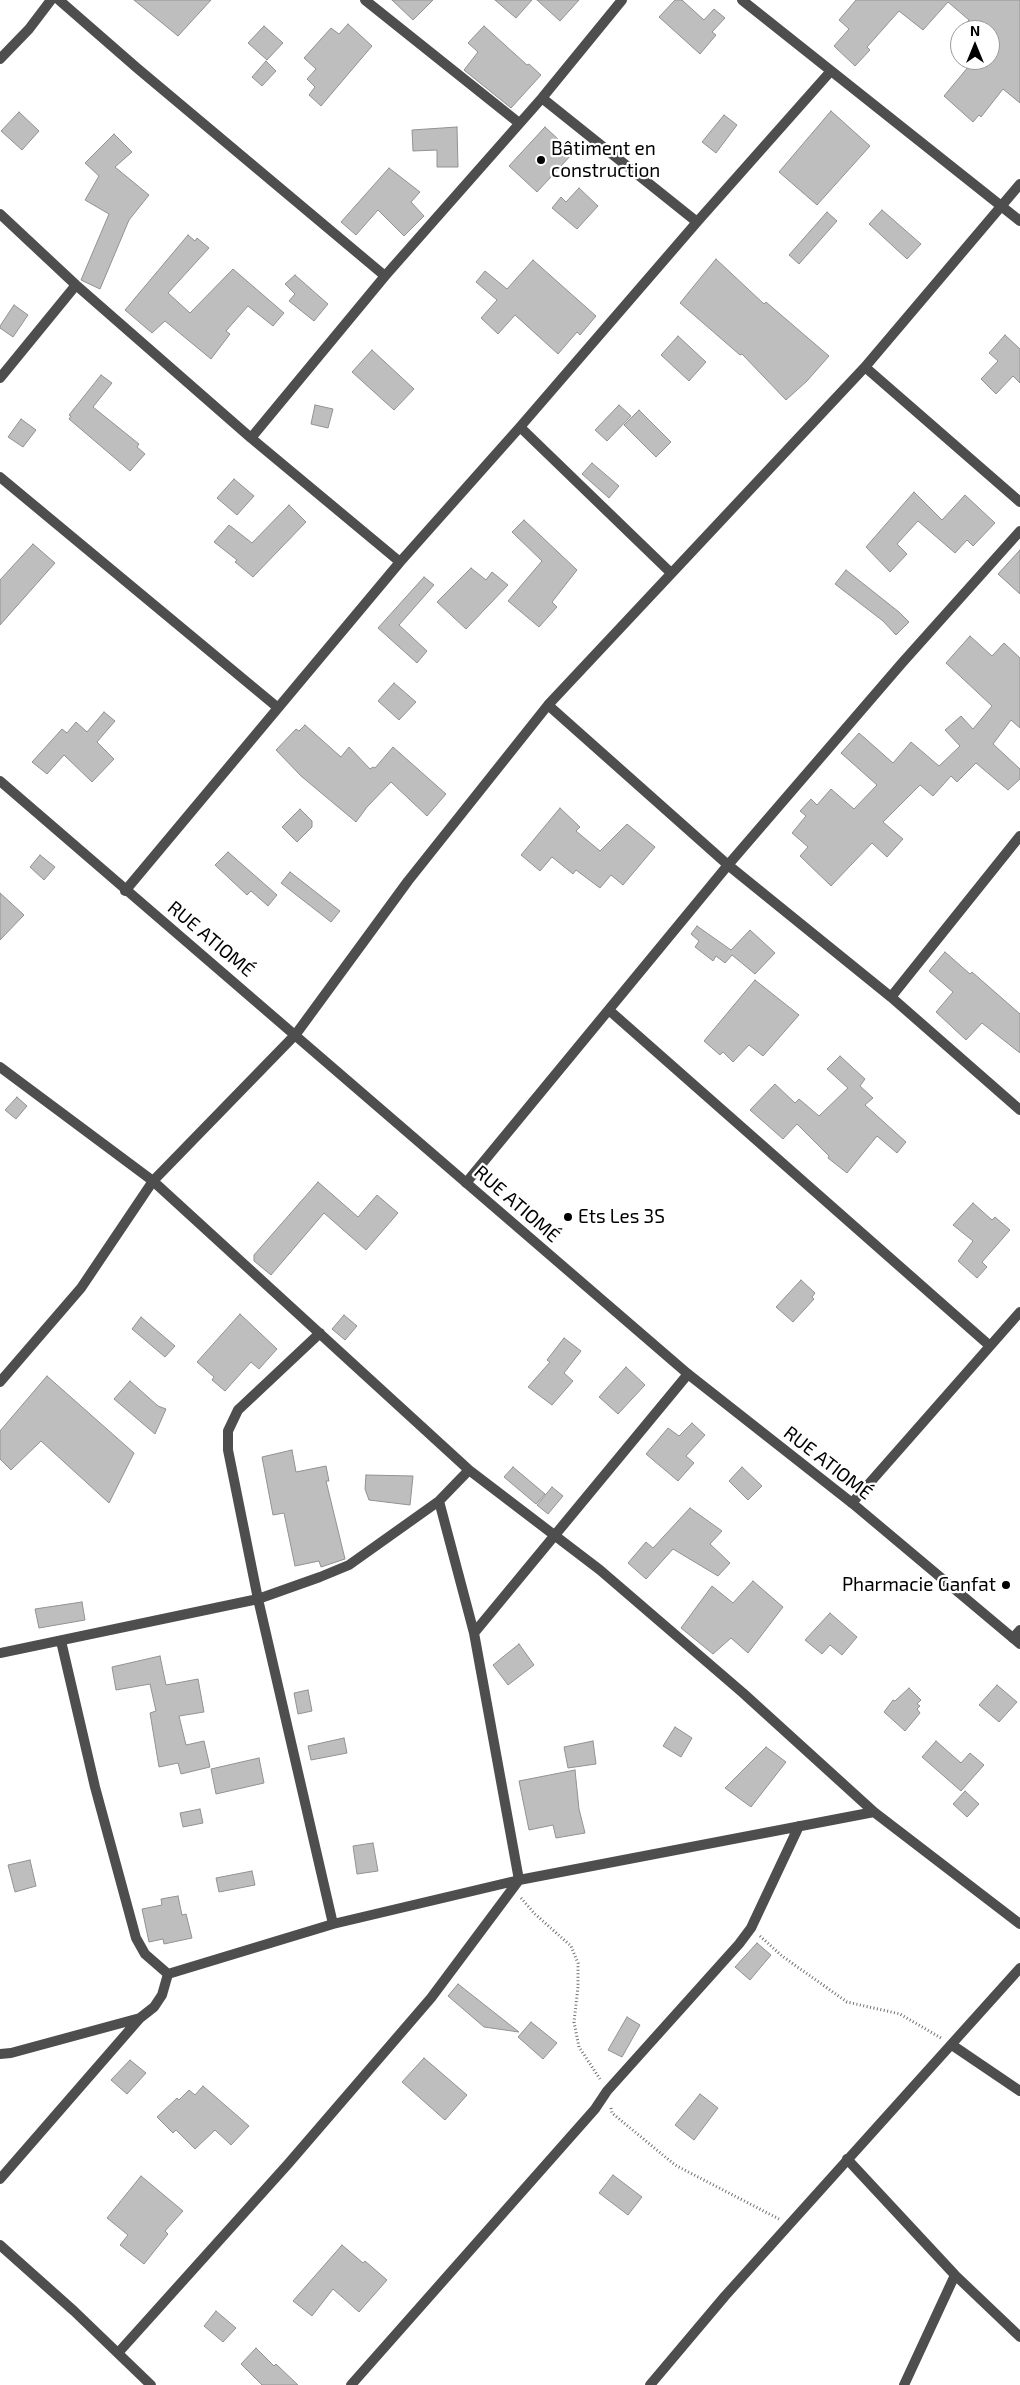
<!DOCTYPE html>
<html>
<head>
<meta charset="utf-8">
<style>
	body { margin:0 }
	#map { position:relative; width:1020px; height:2385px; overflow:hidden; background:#fff; font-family:"Exo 2",sans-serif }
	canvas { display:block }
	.north { position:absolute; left:950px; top:20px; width:50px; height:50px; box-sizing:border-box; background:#fff; border:1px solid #999; border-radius:50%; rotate:0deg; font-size:14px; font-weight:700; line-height:20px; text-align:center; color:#000 }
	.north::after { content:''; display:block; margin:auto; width:18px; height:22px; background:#000; clip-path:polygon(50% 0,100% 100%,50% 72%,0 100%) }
</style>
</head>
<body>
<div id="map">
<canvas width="1020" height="2385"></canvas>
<div class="north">N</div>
</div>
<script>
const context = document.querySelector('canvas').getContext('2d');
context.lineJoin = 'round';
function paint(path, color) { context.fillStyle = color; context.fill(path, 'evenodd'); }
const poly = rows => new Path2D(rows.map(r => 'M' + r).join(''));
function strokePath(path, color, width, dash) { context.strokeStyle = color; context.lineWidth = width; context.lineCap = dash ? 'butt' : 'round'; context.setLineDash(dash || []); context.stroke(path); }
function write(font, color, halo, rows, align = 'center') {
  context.font = font + ' "Exo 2",sans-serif'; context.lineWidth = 4.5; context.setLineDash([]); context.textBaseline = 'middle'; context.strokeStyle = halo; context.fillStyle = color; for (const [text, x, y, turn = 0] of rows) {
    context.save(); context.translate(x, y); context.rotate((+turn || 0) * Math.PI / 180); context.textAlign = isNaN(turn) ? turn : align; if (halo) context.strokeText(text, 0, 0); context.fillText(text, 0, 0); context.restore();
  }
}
const building = poly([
	[134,0,211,0,178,36,134,0],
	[392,0,433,0,413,20,392,0],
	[495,0,532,0,516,18,495,0],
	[537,0,579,0,560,21,537,0],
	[675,0,682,0,704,20,714,9,725,18,712,32,716,35,700,54,659,17,675,0],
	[856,0,1020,0,1020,103,1003,89,981,117,979,115,973,122,944,96,974,60,990,60,990,30,961,30,969,20,948,2,923,30,899,11,867,47,870,50,855,66,834,46,849,29,839,20,856,0],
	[348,24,372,46,321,106,309,95,315,87,307,79,316,69,304,58,331,28,339,34,348,24],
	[264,26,283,43,267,60,248,43,264,26],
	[484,26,527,65,529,64,541,75,511,108,464,70,478,52,468,43,484,26],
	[266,61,276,71,262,86,252,77,266,61],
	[831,111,870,146,817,205,779,172,831,111],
	[19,112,39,131,22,150,1,131,19,112],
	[724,115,737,125,716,153,702,142,724,115],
	[457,127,458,167,437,167,437,150,413,151,412,130,457,127],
	[545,127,573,153,537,192,509,166,545,127],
	[114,134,132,152,115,167,149,195,129,220,100,289,81,280,109,214,85,200,99,176,85,163,114,134],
	[389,168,420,192,411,202,424,216,404,236,378,210,356,235,341,222,389,168],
	[579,188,598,206,577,229,552,208,561,197,566,202,579,188],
	[882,210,921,244,907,259,869,224,882,210],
	[827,212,837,221,799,264,789,255,827,212],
	[188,235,195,241,197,238,209,248,168,293,190,313,233,269,284,313,273,326,248,306,226,331,230,334,211,359,165,321,152,333,125,310,188,235],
	[716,259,764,304,766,302,829,356,807,381,786,400,742,354,740,355,680,303,716,259],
	[533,260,596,316,580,335,577,332,558,354,515,315,498,334,481,318,497,300,476,282,485,271,507,289,533,260],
	[295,275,328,304,314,321,289,301,295,294,285,284,295,275],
	[14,305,28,315,13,337,0,328,0,326,14,305],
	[1005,335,1020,349,1020,383,1013,376,996,394,981,379,998,361,989,353,1005,335],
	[678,336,706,362,689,381,661,355,678,336],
	[372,350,414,389,394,410,352,372,372,350],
	[101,375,112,383,93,407,139,444,137,447,145,454,130,471,69,419,71,416,69,415,101,375],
	[315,405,333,409,328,428,311,424,315,405],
	[619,405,631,416,607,441,595,430,619,405],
	[639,410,671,442,656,457,624,425,639,410],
	[21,419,36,430,23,447,8,437,21,419],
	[592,463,619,486,609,498,582,474,592,463],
	[234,479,254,496,237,515,217,498,234,479],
	[914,492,942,520,965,495,995,523,973,546,967,540,955,553,918,521,897,544,907,554,890,572,866,547,914,492],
	[289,505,306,522,253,577,235,562,237,560,214,542,229,525,252,543,289,505],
	[524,520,577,570,552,602,557,607,539,627,508,601,542,561,512,532,524,520],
	[33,544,55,563,0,625,0,580,33,544],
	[1020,550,1020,594,998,574,1020,550],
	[471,568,486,580,492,572,508,585,466,629,437,602,471,568],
	[846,570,899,612,909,622,896,635,883,621,835,584,846,570],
	[424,577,434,585,399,625,427,651,417,663,378,628,424,577],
	[970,636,992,656,1004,643,1020,658,1020,728,1011,720,993,744,1020,769,1020,779,1008,790,976,763,957,782,951,776,933,796,920,785,883,822,903,839,887,857,872,843,831,886,800,856,808,847,792,833,806,816,800,811,811,799,817,805,831,789,854,809,877,785,841,753,859,733,893,763,911,742,939,766,960,746,945,730,961,716,973,729,992,706,946,663,970,636],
	[394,683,416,702,399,720,378,701,394,683],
	[104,712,115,721,97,742,114,759,92,782,64,755,47,774,32,762,62,729,67,733,76,722,87,732,104,712],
	[305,725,341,757,349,747,370,769,373,767,375,768,393,747,446,794,427,816,391,782,367,807,356,822,301,776,276,750,296,729,299,731,305,725],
	[560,808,580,827,576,831,600,851,627,824,655,847,623,885,611,875,600,888,576,870,573,874,552,857,540,871,521,855,560,808],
	[300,809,312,821,312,827,297,842,282,827,300,809],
	[228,852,277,895,268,906,251,891,247,895,215,865,228,852],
	[40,855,55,867,44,880,30,867,40,855],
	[290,872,340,911,331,922,281,883,290,872],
	[0,893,24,915,0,940,0,893],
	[697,926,731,950,750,930,775,953,755,974,732,955,725,963,716,956,713,961,695,947,699,941,691,934,697,926],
	[945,952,970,974,972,972,1020,1014,1020,1053,982,1023,966,1040,936,1012,953,992,929,971,945,952],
	[755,980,799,1015,763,1056,749,1045,733,1062,723,1052,720,1055,704,1041,755,980],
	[840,1056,865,1079,860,1086,873,1098,865,1105,906,1142,897,1153,877,1136,847,1173,828,1158,829,1156,797,1124,783,1139,750,1110,775,1084,795,1103,799,1099,819,1116,848,1088,827,1069,840,1056],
	[17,1097,27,1106,16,1119,5,1110,17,1097],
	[318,1182,358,1217,377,1195,398,1213,366,1250,324,1213,271,1275,254,1261,254,1255,318,1182],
	[973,1203,992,1220,995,1217,1010,1230,982,1262,987,1267,977,1278,958,1261,973,1241,953,1225,973,1203],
	[801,1280,815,1293,812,1297,814,1299,793,1322,776,1307,801,1280],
	[240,1314,277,1349,259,1369,251,1362,225,1391,212,1380,214,1377,197,1362,240,1314],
	[344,1315,357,1326,345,1340,332,1329,344,1315],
	[141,1317,175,1346,165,1357,132,1329,141,1317],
	[564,1338,581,1351,564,1373,573,1381,552,1405,528,1387,550,1362,547,1360,564,1338],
	[626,1367,645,1385,618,1414,599,1397,626,1367],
	[47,1376,134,1453,109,1503,41,1441,11,1470,0,1459,0,1431,47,1376],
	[130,1381,158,1406,166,1409,155,1434,114,1399,130,1381],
	[692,1423,705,1435,686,1456,694,1463,678,1481,646,1454,668,1428,679,1436,692,1423],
	[292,1450,296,1472,326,1466,329,1481,326,1481,345,1559,321,1567,319,1561,295,1566,284,1513,273,1515,262,1457,292,1450],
	[513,1467,545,1494,536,1504,504,1477,513,1467],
	[742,1467,762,1486,748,1500,729,1481,742,1467],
	[366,1475,413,1476,410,1505,369,1500,365,1489,366,1475],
	[552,1487,563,1496,548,1514,537,1505,552,1487],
	[690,1508,722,1531,710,1544,730,1563,718,1576,673,1549,646,1579,628,1563,646,1542,653,1548,690,1508],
	[753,1581,783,1607,748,1653,731,1638,713,1654,681,1628,712,1586,733,1603,753,1581],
	[82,1602,85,1620,39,1628,35,1609,82,1602],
	[830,1613,857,1637,842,1655,830,1645,822,1654,805,1640,830,1613],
	[519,1644,534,1665,508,1685,493,1665,519,1644],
	[160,1656,166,1685,198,1679,204,1712,179,1716,186,1745,204,1741,210,1767,181,1774,178,1763,159,1767,150,1713,156,1711,150,1684,116,1690,112,1667,160,1656],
	[997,1685,1017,1702,999,1722,979,1705,997,1685],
	[909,1688,921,1700,917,1704,920,1706,917,1709,920,1713,905,1731,884,1712,893,1700,895,1701,909,1688],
	[308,1690,312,1711,298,1714,294,1693,308,1690],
	[675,1727,692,1738,681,1757,663,1746,675,1727],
	[344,1738,347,1753,311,1760,308,1746,344,1738],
	[593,1741,596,1764,568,1768,564,1747,593,1741],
	[936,1741,961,1763,970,1753,984,1765,961,1791,922,1757,936,1741],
	[766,1747,786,1762,751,1807,725,1788,766,1747],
	[259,1758,264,1783,216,1794,211,1769,259,1758],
	[575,1770,579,1809,585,1833,556,1838,553,1825,529,1830,519,1781,575,1770],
	[965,1791,979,1804,967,1817,953,1804,965,1791],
	[200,1809,203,1823,183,1827,180,1813,200,1809],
	[373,1843,378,1871,357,1874,353,1846,373,1843],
	[30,1860,36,1886,15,1892,8,1865,30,1860],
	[252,1871,255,1885,219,1892,216,1878,252,1871],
	[178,1896,182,1915,186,1914,192,1938,164,1944,163,1939,149,1942,142,1909,162,1905,161,1899,178,1896],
	[757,1943,771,1955,750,1980,735,1967,757,1943],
	[458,1984,519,2032,484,2027,448,1996,458,1984],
	[627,2017,640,2025,622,2057,608,2050,627,2017],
	[531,2022,557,2043,543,2059,518,2037,531,2022],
	[424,2058,467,2095,445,2120,402,2082,424,2058],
	[130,2060,146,2073,127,2094,111,2080,130,2060],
	[203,2086,249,2126,231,2145,215,2130,195,2149,176,2130,173,2133,157,2117,177,2098,179,2100,189,2090,195,2095,203,2086],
	[700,2094,718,2108,694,2140,675,2125,700,2094],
	[613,2175,642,2197,628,2215,599,2193,613,2175],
	[141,2176,183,2211,165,2231,168,2234,144,2264,120,2245,128,2235,107,2218,141,2176],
	[342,2245,363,2263,365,2261,387,2280,359,2312,333,2289,312,2316,293,2301,342,2245],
	[216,2311,236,2328,223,2342,204,2326,216,2311],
	[256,2348,274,2366,276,2364,298,2385,262,2385,241,2364,256,2348]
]);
const path = poly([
	[521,1898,535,1914,571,1946,578,1963,578,1987,574,2022,579,2047,600,2079],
	[760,1936,782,1956,847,2002,900,2014,941,2038],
	[611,2108,612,2113,675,2165,779,2219]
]);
const minor = poly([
	[59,0,137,68,385,276],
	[365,0,519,123],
	[742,0,1020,221],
	[0,59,29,29,51,0],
	[542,98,697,222,830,72],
	[0,214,76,285,251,438,385,276,542,98,622,0],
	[865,367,1020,502],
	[0,378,76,285],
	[520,427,670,572],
	[251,438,400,562,520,427,697,222],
	[0,477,277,707],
	[548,705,728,865,891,997,1020,1110],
	[125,891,400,562],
	[891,997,1020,836],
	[610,1011,990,1346],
	[0,1067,153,1181,469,1470,600,1570,743,1693,874,1812,1020,1924],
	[466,1183,728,865,902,663,1020,531],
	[320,1333,238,1410,228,1431,228,1450,258,1599,333,1924],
	[688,1374,474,1633,519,1880,874,1812],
	[0,1382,81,1288,153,1181,296,1034,408,881,548,705,865,367,1020,184],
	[439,1501,474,1633],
	[852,1503,1020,1312],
	[1013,1638,1020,1630],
	[61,1641,95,1787,136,1938,145,1954,168,1974,333,1924,519,1880,431,1998,288,2164,118,2353],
	[0,1653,258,1599,320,1577,349,1565,439,1501,469,1470],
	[952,2045,1020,2091],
	[0,2054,11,2053,140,2018,154,2007,162,1995,168,1974],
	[847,2159,955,2275,1020,2337],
	[0,2179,140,2018],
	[0,2245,74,2311,151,2385],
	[351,2385,595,2109,607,2091,739,1944,751,1928,799,1826],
	[904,2385,955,2275]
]);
const tertiary = poly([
	[0,781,688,1374,852,1503,1020,1644],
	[650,2385,725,2296,1020,1968]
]);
const markers = [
	[541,160,5,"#000"],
	[568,1217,5,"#000"],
	[1006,1585,5,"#000"]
];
const poiNames = [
	["Bâtiment en",551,149],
	["construction",551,171],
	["Ets Les 3S",578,1217],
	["Pharmacie Ganfat",996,1585,"right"]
];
const streetNames = [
	["RUE ATIOMÉ",211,939,40],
	["RUE ATIOMÉ",517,1204,41],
	["RUE ATIOMÉ",828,1463,38]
];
paint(building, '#bebebe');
strokePath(building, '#929292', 1);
strokePath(path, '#707070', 3, [1, 2.5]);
strokePath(minor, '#4e4e4e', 10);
strokePath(tertiary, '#4e4e4e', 10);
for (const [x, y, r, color] of markers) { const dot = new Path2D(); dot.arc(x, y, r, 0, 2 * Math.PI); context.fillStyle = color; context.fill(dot); strokePath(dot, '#fff', 2); }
write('19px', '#000', '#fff', poiNames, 'left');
write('19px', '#000', '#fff', streetNames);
</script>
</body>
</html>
